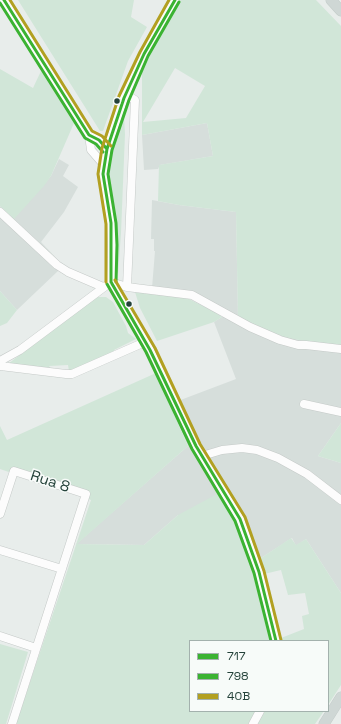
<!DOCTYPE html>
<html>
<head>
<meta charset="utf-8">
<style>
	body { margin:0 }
	#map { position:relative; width:341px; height:724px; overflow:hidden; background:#e8edeb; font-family:"Space Grotesk",sans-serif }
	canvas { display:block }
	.legend { position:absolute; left:189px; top:640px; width:140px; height:72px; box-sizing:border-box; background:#f7fbf9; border:1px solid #a3b1ad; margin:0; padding:5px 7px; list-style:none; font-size:12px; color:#24423a }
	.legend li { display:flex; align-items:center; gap:8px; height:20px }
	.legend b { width:20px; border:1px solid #a3b1ad }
</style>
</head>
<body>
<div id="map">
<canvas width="341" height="724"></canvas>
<ul class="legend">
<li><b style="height:5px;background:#3bb332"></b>717</li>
<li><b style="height:5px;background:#3bb332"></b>798</li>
<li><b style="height:5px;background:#b2a021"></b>40B</li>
</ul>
</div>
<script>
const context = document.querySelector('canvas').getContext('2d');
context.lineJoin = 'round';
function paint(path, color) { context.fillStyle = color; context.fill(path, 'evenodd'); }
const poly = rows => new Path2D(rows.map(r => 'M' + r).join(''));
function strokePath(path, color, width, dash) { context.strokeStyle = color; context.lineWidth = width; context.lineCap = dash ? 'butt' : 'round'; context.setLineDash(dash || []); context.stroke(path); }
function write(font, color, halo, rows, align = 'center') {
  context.font = font + ' "Space Grotesk",sans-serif'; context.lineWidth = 3; context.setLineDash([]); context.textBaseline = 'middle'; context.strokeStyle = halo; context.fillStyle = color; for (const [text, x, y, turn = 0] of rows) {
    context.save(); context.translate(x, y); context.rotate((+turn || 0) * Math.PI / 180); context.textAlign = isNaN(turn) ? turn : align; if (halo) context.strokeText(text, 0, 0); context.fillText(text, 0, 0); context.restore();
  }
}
const built = poly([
	[207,123,213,156,160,165,158,169,144,170,142,135],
	[59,159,69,165,63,176,78,187,64,212,41,242,59,261,67,267,58,271,17,310,0,291,0,206,14,218,51,176],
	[152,200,179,205,236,212,238,317,299,340,341,346,341,423,318,456,341,463,341,593,306,539,296,546,292,538,261,558,253,569,242,532,178,515,144,545,76,544,188,446,170,404,236,379,214,322,228,313,206,299,152,288,155,251,154,251,154,239,151,239]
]);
const green = poly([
	[18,0,134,0,131,17,147,27,128,61,103,131,100,131],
	[179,0,316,0,341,26,341,346,299,340,275,335,238,317,236,212,179,205,158,201,159,165,213,156,207,123,142,135,142,69],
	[175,68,205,86,186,118,143,122],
	[0,69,33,88,41,71,74,123,51,176,44,186,14,219,0,206],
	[124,116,125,134,121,233,118,275,115,265,116,237,109,171,116,135],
	[0,291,17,310,7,323,0,326],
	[135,292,187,298,215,312,222,317,214,322,157,341,140,308],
	[97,297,106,297,113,302,126,326,128,333,136,339,114,350,114,355,69,371,68,365,49,366,52,370,8,364,84,305],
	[156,373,188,446,77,544,144,545,178,515,217,494,242,532,253,569,268,628,270,641,190,641,190,711,324,711,315,724,16,724,91,500,0,469,0,426,7,440],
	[341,423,341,463,318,456],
	[291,538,296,545,306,539,341,593,341,685,328,705,328,641,281,641,281,638,304,629,302,616,309,614,305,593,288,595,281,570,264,574,261,558],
	[0,644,28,652,6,724,0,724]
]);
const minor = poly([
	[4,0,89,135,91,150,104,165],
	[125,94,135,100,127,287],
	[89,135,99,140,107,149],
	[0,212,57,265,68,272,103,287],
	[111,282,150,350,196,446,240,519,259,572,276,641],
	[111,282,112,245,111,223,103,174,107,149,124,98,144,54,175,0],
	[111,282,127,287,192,295,250,327,280,340,298,345,306,345,341,349],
	[0,361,20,350,111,282],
	[0,366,66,374,72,374,145,342],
	[304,404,341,412],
	[202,456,222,450,242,448,257,450,278,458,307,474,341,500],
	[0,514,14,471,86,494,12,724],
	[0,550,62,569],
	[0,636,36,648],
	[253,724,260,711]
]);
const major = poly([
	[331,0,341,11],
	[324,724,341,697]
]);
const bus1 = poly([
	[4,0,89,135,99,140,107,149],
	[111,282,150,350,196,446,240,519,259,572,276,641],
	[111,282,111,223,103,174,107,149,124,98,144,54,175,0]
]);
const bus2 = poly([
	[0,3,85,138,96,144,103,152],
	[116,282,117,245,116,223,108,174,112,150,129,100,148,56,179,2],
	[107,284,146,352,192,449,235,521,254,573,271,641]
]);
const bus3 = poly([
	[10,0,92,131,102,136,111,146],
	[115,280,155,348,200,444,245,517,264,571,281,640],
	[106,282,106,224,98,174,102,148,119,96,140,52,169,0]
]);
const markers = [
	[117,101,3.5,"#24423a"],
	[129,304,3.5,"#24423a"]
];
const streetNames = [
	["Rua 8",50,482,18]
];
paint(built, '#d6dedb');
paint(green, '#d1e6d8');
strokePath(minor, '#c5cac8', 9);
strokePath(major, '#c3ccc9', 11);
strokePath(minor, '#fcfcfc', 8);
strokePath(major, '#cfd7d5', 10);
strokePath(bus1, '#3bb332', 3);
strokePath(bus2, '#3bb332', 3);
strokePath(bus3, '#b2a021', 3);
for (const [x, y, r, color] of markers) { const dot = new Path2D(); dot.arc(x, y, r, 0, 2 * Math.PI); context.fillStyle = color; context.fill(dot); strokePath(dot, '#f7fbf9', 1.5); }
write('15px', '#24423a', '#f7fbf9', streetNames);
</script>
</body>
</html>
